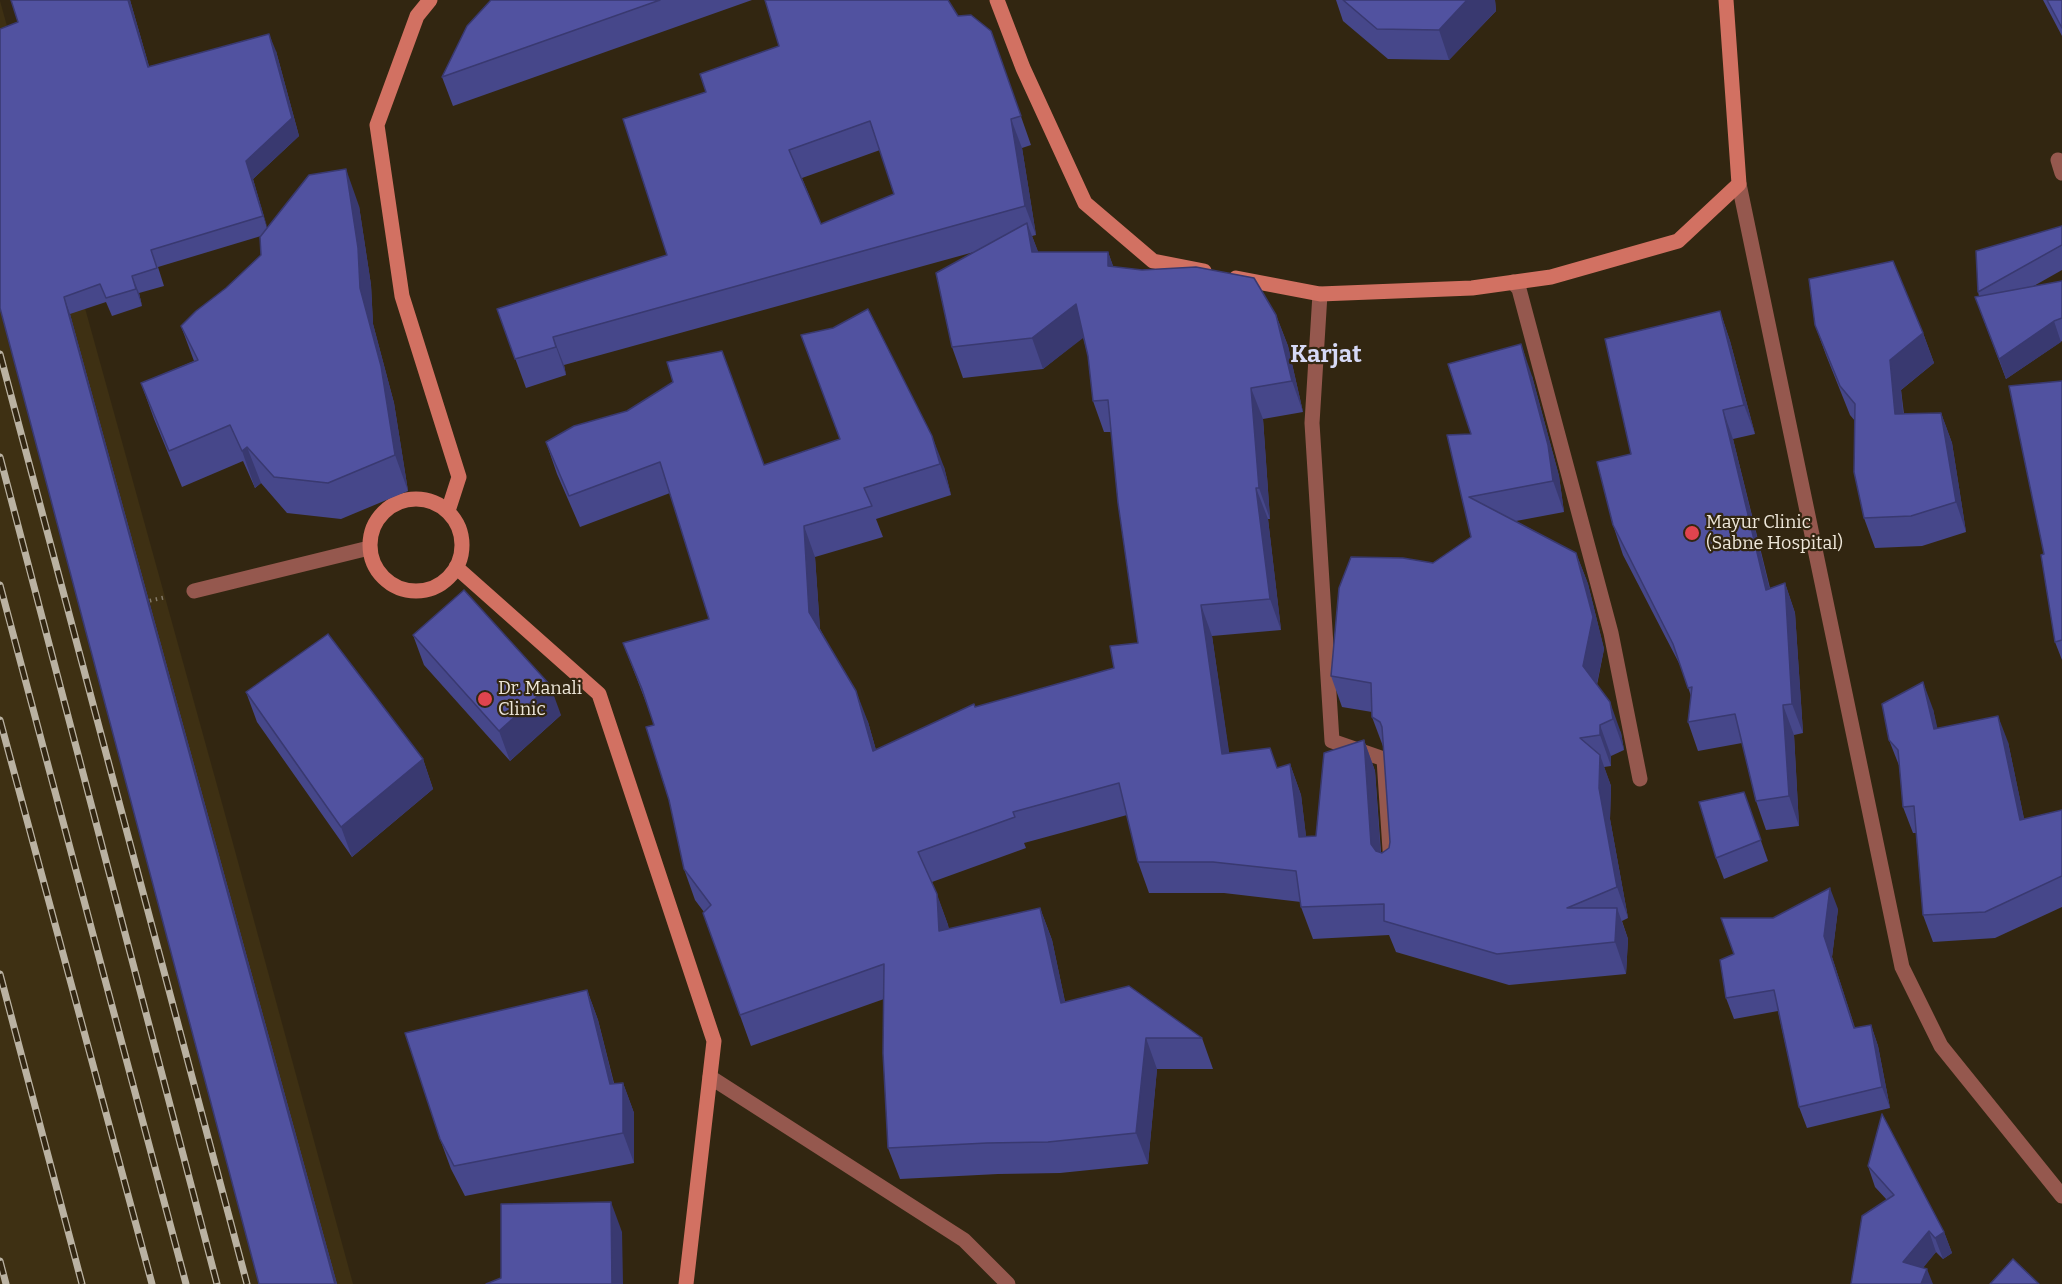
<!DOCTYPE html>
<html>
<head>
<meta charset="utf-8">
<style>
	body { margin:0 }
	canvas { display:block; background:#322611 }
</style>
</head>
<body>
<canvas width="2062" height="1284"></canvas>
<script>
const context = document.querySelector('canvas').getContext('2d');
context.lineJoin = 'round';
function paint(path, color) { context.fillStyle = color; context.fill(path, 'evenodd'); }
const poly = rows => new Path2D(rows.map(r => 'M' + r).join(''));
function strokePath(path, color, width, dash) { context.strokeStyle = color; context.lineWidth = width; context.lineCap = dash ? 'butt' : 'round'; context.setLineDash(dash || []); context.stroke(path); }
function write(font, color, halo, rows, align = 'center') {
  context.font = font + ' Bitter,serif'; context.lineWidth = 4.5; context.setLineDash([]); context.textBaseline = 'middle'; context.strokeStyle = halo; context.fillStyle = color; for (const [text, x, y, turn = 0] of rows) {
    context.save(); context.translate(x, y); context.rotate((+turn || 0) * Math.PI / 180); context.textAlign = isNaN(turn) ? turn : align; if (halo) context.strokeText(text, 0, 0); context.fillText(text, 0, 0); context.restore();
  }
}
const built = poly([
	[0,1,223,807,353,1284,0,1284]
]);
const path = poly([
	[144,602,166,597]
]);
const street = poly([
	[2058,160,2062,173],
	[1739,184,1902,967,1941,1046,2062,1196],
	[1513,282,1519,289,1611,633,1640,779],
	[1320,294,1312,423,1332,741,1384,759,1391,865],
	[194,591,369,548],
	[710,1077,964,1240,1008,1284]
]);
const secondary = poly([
	[430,0,417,16,377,125,402,296,459,477,448,511],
	[997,0,1023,68,1085,203,1153,261,1204,271],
	[1236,278,1320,294,1472,288,1551,277,1678,241,1739,184,1726,0],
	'370 545a46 46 0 1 1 92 0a46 46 0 1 1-92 0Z',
	[456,567,599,694,714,1041,686,1284]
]);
const rail = poly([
	[0,354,247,1284],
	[0,457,217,1284],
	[0,585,186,1284],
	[0,720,152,1284],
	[0,974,82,1284],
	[0,1261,6,1284]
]);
const wall = poly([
	[11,0,130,0,149,66,276,51,299,136,253,179,267,228,359,206,371,285,373,324,394,403,408,491,341,519,287,513,261,483,255,488,243,461,182,487,154,419,141,383,194,361,181,326,226,288,261,255,261,236,158,267,164,286,139,293,142,306,112,316,106,302,70,314,337,1284,259,1284,0,308,18,22],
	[491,0,752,0,453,106,442,77],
	[1336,0,1495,0,1496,11,1449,60,1388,59,1343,21],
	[2043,0,2062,0,2062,36],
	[958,16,991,31,1031,145,1022,148,1036,235,1032,236,1038,252,1108,252,1113,266,1276,315,1288,346,1303,412,1263,419,1270,519,1268,519,1281,630,1212,636,1229,754,1270,748,1277,768,1290,764,1301,795,1306,837,1316,836,1364,740,1375,771,1381,852,1382,853,1389,848,1390,842,1384,749,1372,717,1372,712,1342,707,1331,676,1433,563,1471,537,1447,435,1471,434,1532,376,1559,476,1564,512,1516,521,1576,553,1588,584,1604,649,1597,685,1621,733,1624,750,1611,756,1611,766,1604,767,1611,786,1610,819,1628,918,1622,921,1628,939,1626,974,1509,985,1396,952,1389,935,1313,939,1301,907,1301,902,1224,893,1149,893,1138,862,1127,815,1024,843,1026,848,932,882,948,925,949,929,1040,908,1052,940,1065,1002,1202,1038,1213,1069,1157,1069,1148,1164,1060,1173,998,1174,900,1179,888,1148,884,999,751,1046,703,913,704,912,695,900,684,869,654,725,647,705,623,643,709,619,670,493,580,527,557,474,546,442,764,465,840,439,801,335,944,467,951,495,876,519,883,537,815,557,820,629,868,722,876,750,975,707,1114,668,1138,643,1111,432,1104,432,1093,401,1088,356,1083,337,1043,369,963,378,952,347,974,252,564,365,566,375,526,388,497,309,667,255,623,119],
	[880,150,894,194,821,224,802,178],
	[2062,226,2062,270,2032,287,2062,281,2062,341,2006,379,1975,297,1979,296,1978,292],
	[1720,311,1730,341,1755,434,1733,439,1770,588,1785,583,1795,613,1803,733,1794,735,1799,826,1766,830,1756,801,1742,743,1698,751,1688,722,1691,696,1681,667,1623,555,1613,525,1631,454],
	[1815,325,1923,333,1934,363,1901,390,1904,414,1941,413,1952,443,1966,532,1922,546,1875,548,1864,518,1855,421,1850,415,1826,355],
	[2062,381,2062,660,2055,642,2044,554],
	[413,635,561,715,510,761,424,665],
	[246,692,423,759,433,789,352,857,257,722],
	[1933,709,1937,729,2008,742,2024,819,2062,810,2062,907,1995,938,1933,942,1923,915,1916,833,1913,833,1903,807,1900,768,1889,740],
	[1744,792,1768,861,1724,879,1716,858],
	[1838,909,1832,957,1855,1028,1871,1025,1878,1046,1890,1108,1807,1128,1799,1107,1778,1011,1734,1019,1726,998,1734,954,1773,918],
	[587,990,598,1020,614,1083,623,1083,634,1113,634,1163,465,1196,451,1169,440,1139],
	[1868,1166,1944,1232,1952,1253,1943,1259,1936,1252,1923,1267,1887,1200,1875,1187]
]);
const shadedWall = poly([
	[128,0,130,0,154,84,148,67],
	[1467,0,1495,0,1496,11,1449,60,1439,30],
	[269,34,276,51,299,136,253,179,269,233,263,216,246,161],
	[1011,119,1022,148,1036,235,1025,206],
	[346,169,359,206,371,285,373,324,394,403,408,491,395,455,360,288],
	[1027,223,1039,254,1032,252],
	[1108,252,1119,283,1108,266],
	[132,276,139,293,142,306,136,289],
	[64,297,70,314,337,1284,335,1284],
	[1076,304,1087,335,1043,369,1032,338],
	[1720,311,1730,341,1755,434,1744,405],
	[1276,315,1288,346,1303,412,1292,381],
	[2054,321,2061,342,2006,379,1999,359],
	[1923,333,1934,363,1901,390,1906,444,1895,414,1890,360],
	[553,337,564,365,566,375,556,347],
	[1521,344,1532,376,1559,476,1564,512,1553,481],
	[1251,388,1263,419,1270,519,1259,488],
	[1723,410,1733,439,1777,619,1766,590],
	[1941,413,1952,443,1966,532,1956,502],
	[932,436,944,467,951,495,940,464],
	[247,447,261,483,255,488,242,451],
	[1256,488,1268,519,1281,630,1270,599],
	[804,526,815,557,821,643,809,612],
	[1576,553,1588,584,1604,649,1594,697,1583,666],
	[1785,583,1795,613,1803,733,1792,704],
	[1201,605,1212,636,1234,785,1222,754],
	[1923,682,1933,709,1944,756,1934,729],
	[550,685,561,715,510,761,499,731],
	[856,691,868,722,885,782,873,751],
	[1610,702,1621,733,1624,750,1613,719],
	[1783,705,1794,735,1799,826,1789,796],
	[1998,716,2008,742,2030,847,2020,820],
	[1600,725,1611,756,1611,766,1600,735],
	[1364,740,1375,771,1382,875,1371,844],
	[1600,755,1611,786,1610,819,1628,918,1617,887,1599,788],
	[423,759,433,789,352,857,341,827],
	[1290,764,1301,795,1310,868,1299,837],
	[1830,888,1838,909,1832,957,1862,1049,1824,936],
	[937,894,948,925,950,962,939,931],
	[1040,908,1052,940,1072,1034,1061,1003],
	[1617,908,1628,939,1626,974,1615,942],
	[587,990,598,1020,621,1113,610,1084],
	[1871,1025,1878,1046,1890,1108,1882,1087],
	[1146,1038,1157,1069,1148,1164,1136,1133],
	[623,1083,634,1113,634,1163,623,1133],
	[611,1202,622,1232,623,1284,612,1284],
	[1929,1231,1936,1252,1911,1283,1903,1262],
	[1944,1232,1952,1253,1943,1259,1935,1238],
	[1927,1269,1933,1284,1921,1284]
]);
const building = poly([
	[11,0,128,0,148,67,269,34,292,118,246,161,263,216,151,250,157,268,132,276,136,289,106,298,100,284,64,297,335,1284,259,1284,0,308,0,29,18,22,11,0],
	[491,0,660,0,442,77,467,26,491,0],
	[765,0,948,0,958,16,971,15,991,31,1021,116,1011,119,1025,206,553,337,556,347,515,359,497,309,667,255,623,119,706,92,700,74,779,46,765,0],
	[870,121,894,194,821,224,789,150,870,121],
	[1343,0,1467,0,1439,30,1377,29,1343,0],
	[2047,0,2062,0,2062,28,2047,0],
	[346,169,358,248,360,288,381,366,395,455,328,483,274,477,247,447,242,451,230,425,169,451,141,383,198,360,181,326,196,311,226,288,261,255,260,237,309,175,346,169],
	[1027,223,1032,252,1108,252,1108,266,1142,270,1196,267,1254,278,1276,315,1292,381,1251,388,1259,488,1256,488,1270,599,1201,605,1222,754,1270,748,1277,768,1290,764,1299,837,1316,836,1324,753,1364,740,1371,844,1376,851,1382,853,1389,848,1390,842,1382,727,1380,722,1372,717,1371,683,1331,676,1339,588,1351,557,1403,558,1433,563,1471,537,1447,435,1471,434,1448,364,1521,344,1548,445,1553,481,1469,497,1576,553,1593,617,1583,666,1610,702,1613,719,1600,725,1600,735,1580,738,1600,755,1599,788,1617,887,1567,908,1617,908,1615,942,1497,954,1384,921,1384,904,1301,907,1296,871,1213,862,1138,862,1119,783,1013,812,1015,817,918,852,937,894,939,931,1040,908,1061,1003,1129,986,1202,1038,1146,1038,1136,1133,1048,1142,987,1143,888,1148,883,1053,884,964,740,1015,703,913,711,905,684,869,669,800,646,727,654,725,642,689,623,643,709,619,660,462,569,496,546,442,574,426,627,411,673,382,667,362,722,351,764,465,840,439,801,335,833,328,868,309,932,436,940,464,864,488,872,506,804,526,809,612,856,691,873,751,974,704,975,707,1114,668,1110,646,1138,643,1118,503,1108,400,1093,401,1088,356,1076,304,1032,338,952,347,936,273,1027,223],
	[2062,226,2062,245,1978,292,1976,251,2062,226],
	[1893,261,1923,333,1890,360,1895,414,1941,413,1956,502,1911,516,1864,518,1854,472,1855,404,1840,386,1815,325,1809,279,1893,261],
	[2062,281,2062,318,2054,321,1999,359,1975,297,2062,281],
	[1720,311,1744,405,1723,410,1766,590,1785,583,1792,704,1783,705,1789,796,1756,801,1735,714,1688,722,1692,687,1688,688,1673,644,1613,525,1597,462,1631,454,1605,339,1720,311],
	[2062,381,2062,640,2055,642,2041,555,2044,554,2009,386,2062,381],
	[464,590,550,685,499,731,413,635,464,590],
	[328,634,423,759,341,827,246,692,328,634],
	[1923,682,1934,729,1998,716,2020,820,2062,810,2062,876,1985,912,1923,915,1914,806,1903,807,1898,750,1889,740,1882,704,1923,682],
	[1744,792,1761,840,1716,858,1699,802,1744,792],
	[1830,888,1824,936,1854,1028,1871,1025,1882,1087,1799,1107,1774,990,1726,998,1720,960,1734,954,1721,918,1773,918,1830,888],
	[587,990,610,1084,623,1083,623,1133,454,1166,440,1139,405,1033,587,990],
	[1882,1114,1944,1232,1935,1238,1929,1231,1903,1262,1927,1269,1921,1284,1851,1284,1862,1216,1894,1195,1868,1166,1882,1114],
	[611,1202,612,1284,486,1284,501,1278,501,1204,611,1202],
	[2013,1259,2039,1284,1990,1284,2013,1259]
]);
const markers = [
	[1692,533,8,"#e0444e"],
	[485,699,8,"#e0444e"]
];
const poiNames = [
	["Mayur Clinic",1706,523],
	["(Sabne Hospital)",1706,544],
	["Dr. Manali",498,689],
	["Clinic",498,710]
];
const districtNames = [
	["Karjat",1326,355]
];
paint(built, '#3e3013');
strokePath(path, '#837968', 4, [1.5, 4.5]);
strokePath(street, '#95584e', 15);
strokePath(secondary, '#d27162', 15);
strokePath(rail, '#bab2a2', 7);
strokePath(rail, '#322611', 4.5, [14]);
paint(wall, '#46478a');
paint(shadedWall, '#393970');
paint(building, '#5152a0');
strokePath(building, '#393970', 1.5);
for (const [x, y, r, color] of markers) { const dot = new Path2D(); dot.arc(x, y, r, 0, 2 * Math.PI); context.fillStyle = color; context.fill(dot); strokePath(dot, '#322611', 2); }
write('18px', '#eee7da', '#322611', poiNames, 'left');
write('bold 24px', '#d6d9f6', '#322611', districtNames);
</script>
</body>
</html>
